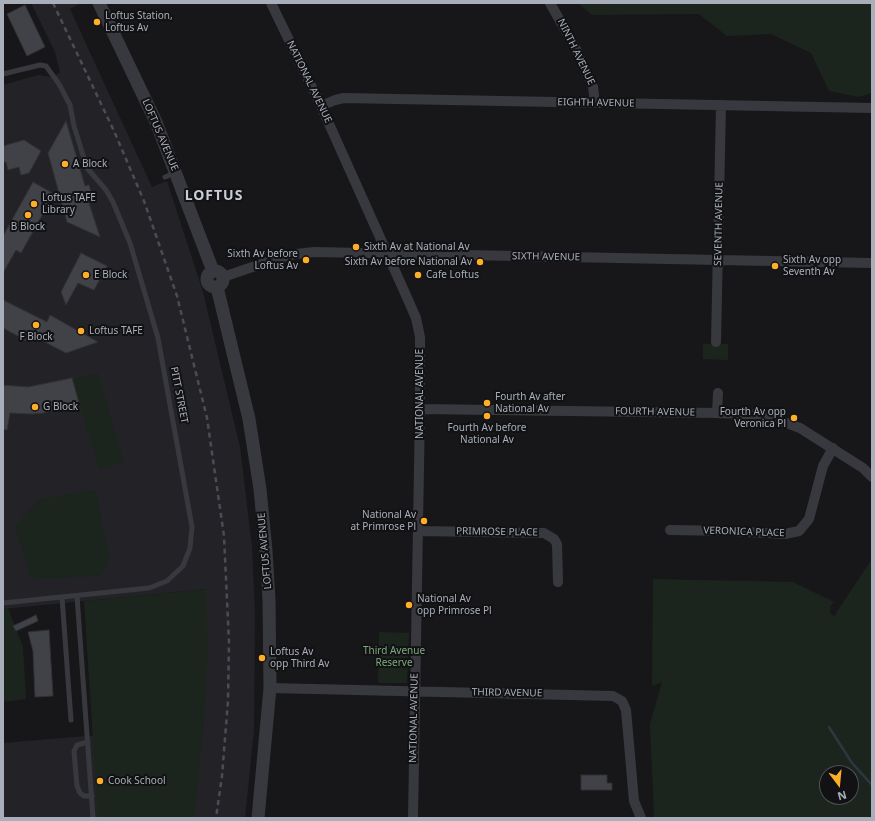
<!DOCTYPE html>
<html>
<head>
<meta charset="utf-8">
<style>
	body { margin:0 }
	#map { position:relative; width:875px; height:821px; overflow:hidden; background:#171719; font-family:"Noto Sans",sans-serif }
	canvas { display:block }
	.frame { position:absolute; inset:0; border:4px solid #a8aeba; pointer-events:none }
	.north { position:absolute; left:819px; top:765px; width:40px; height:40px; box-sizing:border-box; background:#121214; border:1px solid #4e5056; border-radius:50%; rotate:164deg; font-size:11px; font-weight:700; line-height:16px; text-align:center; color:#a8aeba }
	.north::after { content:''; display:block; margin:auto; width:14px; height:18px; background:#ffae29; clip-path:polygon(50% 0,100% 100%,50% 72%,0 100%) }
</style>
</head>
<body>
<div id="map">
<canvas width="875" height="821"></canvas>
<div class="frame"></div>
<div class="north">N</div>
</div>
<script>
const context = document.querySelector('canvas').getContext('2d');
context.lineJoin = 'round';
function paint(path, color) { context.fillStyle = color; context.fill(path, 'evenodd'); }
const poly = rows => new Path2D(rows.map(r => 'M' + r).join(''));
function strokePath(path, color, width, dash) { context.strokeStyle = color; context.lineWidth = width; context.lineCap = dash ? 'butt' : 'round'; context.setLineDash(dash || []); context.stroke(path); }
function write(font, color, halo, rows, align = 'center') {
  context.font = font + ' "Noto Sans",sans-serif'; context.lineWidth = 4; context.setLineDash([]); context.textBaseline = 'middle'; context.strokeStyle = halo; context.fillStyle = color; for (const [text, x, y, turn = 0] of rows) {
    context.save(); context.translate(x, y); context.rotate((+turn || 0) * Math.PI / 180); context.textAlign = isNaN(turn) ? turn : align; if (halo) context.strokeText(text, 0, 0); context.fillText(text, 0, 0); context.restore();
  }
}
const built = poly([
	[31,3,79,3,79,4,70,9,152,187,167,181,203,292,240,447,252,546,255,611,254,730,245,818,3,818,3,743,86,736,203,732,206,589,3,609,3,85,38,75,53,77,60,72,55,52]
]);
const green = poly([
	[578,3,872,3,872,93,859,97,829,91,811,53,771,34,727,36,699,14,592,15],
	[703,344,728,344,728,360,703,359],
	[98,373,124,462,99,469,72,380],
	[95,489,110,558,101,576,31,579,15,527,37,500],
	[872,559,872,818,654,817,650,724,662,682,652,686,653,579,793,582,834,602,831,605,830,613,834,616],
	[827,773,851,773,851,797,827,797],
	[206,589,208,650,203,732,194,818,98,818,84,601],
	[8,608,23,647,26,699,3,702,3,609],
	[379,632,409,633,407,683,378,683]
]);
const stream = poly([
	[829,727,852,763,872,785]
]);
const building = poly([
	[25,5,45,47,27,56,7,14,25,5],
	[66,121,85,186,89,185,92,196,87,197,100,237,67,222,48,153,66,121],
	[24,140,41,151,29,173,21,175,19,167,8,170,6,162,3,162,3,146,24,140],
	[33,182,54,194,21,253,16,250,3,273,3,236,33,182],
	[81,253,107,266,94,290,78,283,66,305,61,292,81,253],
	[3,300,47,322,50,315,98,342,66,353,41,340,29,342,3,328,3,300],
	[72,378,79,403,44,413,32,414,10,413,7,430,3,429,3,385,28,387,72,378],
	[36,615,38,621,16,631,13,626,36,615],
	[49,630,53,696,35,697,33,651,28,632,49,630],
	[581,775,607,775,607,783,612,783,612,790,581,790,581,775]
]);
const service = poly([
	[3,74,40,65,46,66,59,84,70,105,74,126,87,168,106,190,113,202,130,243,158,338,192,527,190,548,183,566,167,581,149,588,3,603],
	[165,177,175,173],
	[77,596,93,818],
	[62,597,71,720],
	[88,742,77,745,74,751,77,786,80,793,84,796,92,796]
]);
const minor = poly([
	[271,3,321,106,405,293,416,318,420,337,420,409,413,818],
	[550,3,576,49,593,87,595,103],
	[321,106,335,100,344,98,872,108],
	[223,277,279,258,296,254,314,252,872,263],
	[716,342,721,105],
	[420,409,717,413,765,415,800,428,863,468,872,477],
	[717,413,718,393],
	[670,530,729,531,785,534,799,531,809,519,823,466,833,448],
	[418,531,544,533,554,539,557,544,558,582],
	[270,688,613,696,622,701,626,710,634,801,641,818]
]);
const tertiary = poly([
	[99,3,156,122,213,271],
	'207 279a8 8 0 1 1 16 0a8 8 0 1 1-16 0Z',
	[217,287,249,419,260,489,266,551,269,600,270,688,258,818]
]);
const rail = poly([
	[53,3,114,131,144,201,177,296,207,418,224,536,229,642,228,701,222,776,216,818]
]);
const markers = [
	[97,22,4,"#ffae29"],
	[65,164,4,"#ffae29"],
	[34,204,4,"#ffae29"],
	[28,215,4,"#ffae29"],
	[356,247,4,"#ffae29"],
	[306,260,4,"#ffae29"],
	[480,262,4,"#ffae29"],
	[775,266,4,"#ffae29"],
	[86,275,4,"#ffae29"],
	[418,275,4,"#ffae29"],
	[36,325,4,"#ffae29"],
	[81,331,4,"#ffae29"],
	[487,403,4,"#ffae29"],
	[35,407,4,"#ffae29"],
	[487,416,4,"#ffae29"],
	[794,418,4,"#ffae29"],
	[424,521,4,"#ffae29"],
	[409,605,4,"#ffae29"],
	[262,658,4,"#ffae29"],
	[100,781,4,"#ffae29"]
];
const poiNames = [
	["Loftus Station,",105,16],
	["Loftus Av",105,28],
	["A Block",73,164],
	["Loftus TAFE",42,198],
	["Library",42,210],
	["B Block",28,227,"center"],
	["Sixth Av at National Av",364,247],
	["Sixth Av before",298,254,"right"],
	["Loftus Av",298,266,"right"],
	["Sixth Av opp",783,260],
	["Seventh Av",783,272],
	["Sixth Av before National Av",472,262,"right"],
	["E Block",94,275],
	["Cafe Loftus",426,275],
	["Loftus TAFE",89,331],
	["F Block",36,337,"center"],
	["Fourth Av after",495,397],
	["National Av",495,409],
	["G Block",43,407],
	["Fourth Av opp",786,412,"right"],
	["Veronica Pl",786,424,"right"],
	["Fourth Av before",487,428,"center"],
	["National Av",487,440,"center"],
	["National Av",416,515,"right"],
	["at Primrose Pl",416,527,"right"],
	["National Av",417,599],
	["opp Primrose Pl",417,611],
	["Loftus Av",270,652],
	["opp Third Av",270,664],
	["Cook School",108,781]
];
const streetNames = [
	["NINTH AVENUE",576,52,64],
	["NATIONAL AVENUE",309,82,64],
	["EIGHTH AVENUE",596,103,1],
	["LOFTUS AVENUE",160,135,67],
	["SEVENTH AVENUE",719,224,-89],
	["SIXTH AVENUE",546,257,1],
	["NATIONAL AVENUE",420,394,-90],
	["PITT STREET",179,395,79],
	["FOURTH AVENUE",655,412,1],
	["PRIMROSE PLACE",497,532,1],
	["VERONICA PLACE",744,532,2],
	["LOFTUS AVENUE",265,551,-95],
	["THIRD AVENUE",507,693,1],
	["NATIONAL AVENUE",414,718,-89]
];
const parkNames = [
	["Third Avenue",394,651],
	["Reserve",394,663]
];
const districtNames = [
	["LOFTUS",214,196]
];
paint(built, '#232327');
paint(green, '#1c251d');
strokePath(stream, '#2c373f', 2.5);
paint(building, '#414247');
strokePath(building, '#313136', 1);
strokePath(service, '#38393f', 5);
strokePath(minor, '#38393f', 10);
strokePath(tertiary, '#38393f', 13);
strokePath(rail, '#4a4d54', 2.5, [5, 4]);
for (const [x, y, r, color] of markers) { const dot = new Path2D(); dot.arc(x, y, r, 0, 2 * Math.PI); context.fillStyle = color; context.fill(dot); strokePath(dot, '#121214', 1.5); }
write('10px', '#a8aeba', '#121214', poiNames, 'left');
write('10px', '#a8aeba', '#121214', streetNames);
write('10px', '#7da77e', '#121214', parkNames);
context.letterSpacing = '1px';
write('bold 14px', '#c9cdd6', '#121214', districtNames);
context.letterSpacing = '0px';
</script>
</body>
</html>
